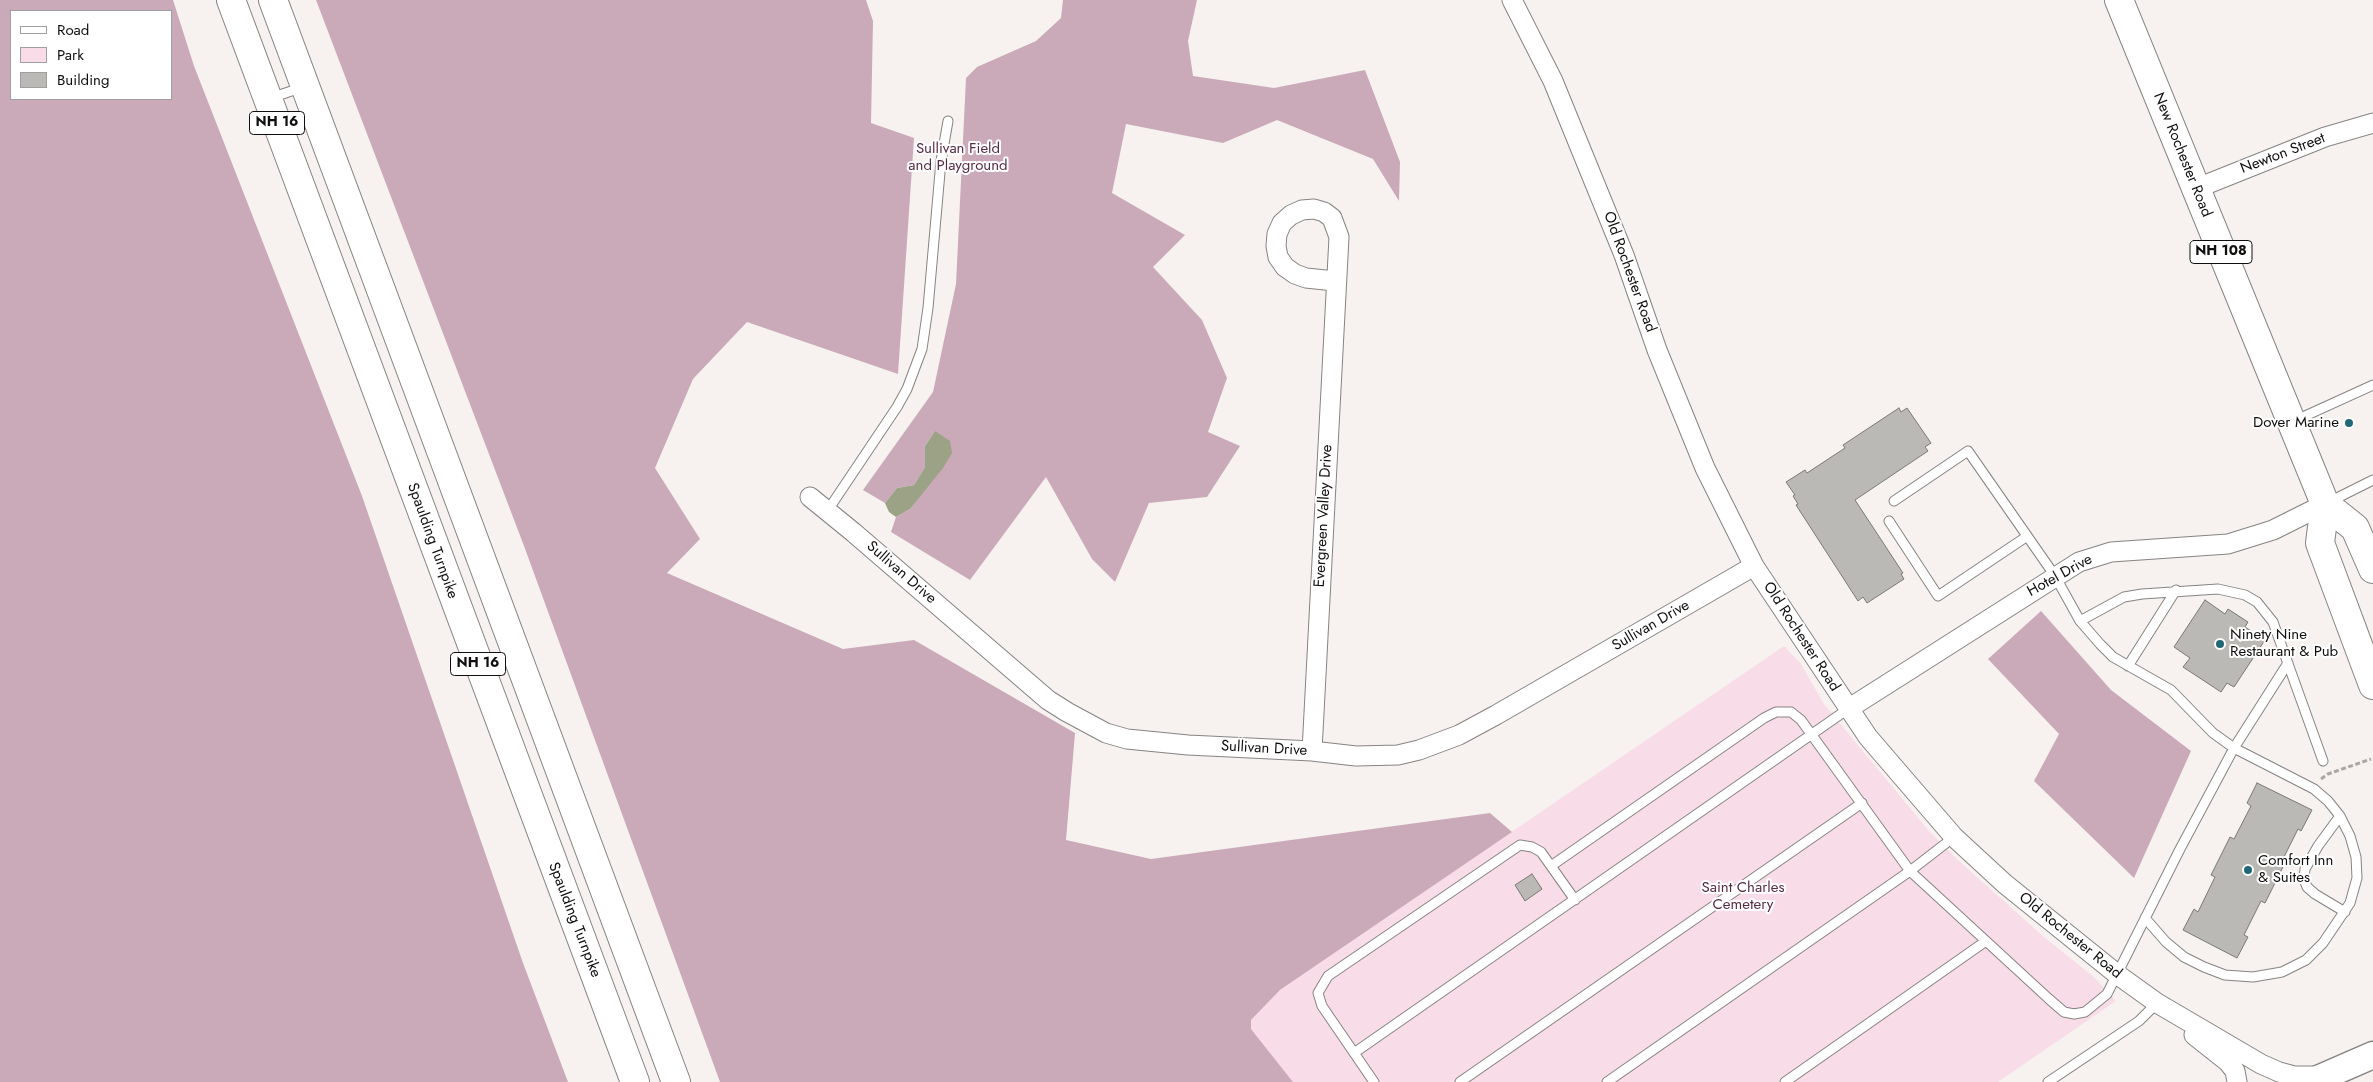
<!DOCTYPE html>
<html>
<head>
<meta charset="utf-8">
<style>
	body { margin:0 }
	#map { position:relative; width:2373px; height:1082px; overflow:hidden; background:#f7f2f0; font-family:Jost,sans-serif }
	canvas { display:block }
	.legend { position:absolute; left:10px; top:10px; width:162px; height:90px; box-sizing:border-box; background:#fff; border:1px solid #9f9f9f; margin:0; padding:6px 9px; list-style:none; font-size:15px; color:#100f0e }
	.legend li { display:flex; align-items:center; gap:10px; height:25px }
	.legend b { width:25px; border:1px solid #9f9f9f }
</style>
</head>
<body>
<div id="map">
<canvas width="2373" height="1082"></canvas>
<ul class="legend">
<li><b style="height:6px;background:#fff"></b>Road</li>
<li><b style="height:14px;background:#f8dde8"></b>Park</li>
<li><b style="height:14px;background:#bbb9b5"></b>Building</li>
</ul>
</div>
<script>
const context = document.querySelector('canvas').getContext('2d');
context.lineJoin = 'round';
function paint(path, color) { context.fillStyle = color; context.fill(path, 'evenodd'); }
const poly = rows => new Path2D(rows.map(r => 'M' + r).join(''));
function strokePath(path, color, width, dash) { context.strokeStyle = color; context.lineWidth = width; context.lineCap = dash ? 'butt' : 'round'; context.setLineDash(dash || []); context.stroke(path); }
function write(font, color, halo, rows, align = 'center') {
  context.font = font + ' Jost,sans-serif'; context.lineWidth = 4; context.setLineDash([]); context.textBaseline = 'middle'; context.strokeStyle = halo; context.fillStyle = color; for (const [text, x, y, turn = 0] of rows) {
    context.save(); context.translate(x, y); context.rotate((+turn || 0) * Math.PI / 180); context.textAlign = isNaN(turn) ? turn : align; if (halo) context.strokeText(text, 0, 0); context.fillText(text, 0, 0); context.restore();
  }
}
const green = poly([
	[1784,646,1801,664,1824,704,1929,831,1959,861,2044,937,2095,978,2116,1001,1998,1082,1293,1082,1251,1029,1251,1020,1280,990]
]);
const forest = poly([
	[0,0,173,0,194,66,362,496,523,963,568,1082,0,1082],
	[11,11,171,11,171,99,11,99],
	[316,0,866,0,873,21,871,123,914,138,898,374,747,322,693,379,655,468,700,539,667,573,843,649,914,640,1075,733,1066,840,1151,859,1490,813,1512,832,1280,990,1251,1020,1251,1029,1293,1082,720,1082,524,546],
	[1063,0,1197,0,1188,41,1193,76,1274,88,1365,70,1400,162,1399,201,1373,159,1277,120,1223,143,1126,124,1112,193,1185,235,1153,267,1202,320,1227,378,1208,432,1240,446,1207,497,1149,503,1115,582,1092,559,1046,477,970,580,891,532,896,517,910,509,923,491,935,431,925,446,925,467,914,485,897,488,885,503,863,490,933,392,956,284,966,78,977,67,1036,41,1061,18],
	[2041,611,2111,690,2191,751,2134,878,2034,781,2059,734,1988,659]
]);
const water = poly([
	[935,431,950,441,952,453,943,468,910,509,896,517,889,512,885,503,897,488,914,485,925,467,925,446]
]);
const building = poly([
	[1899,408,1901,412,1907,408,1931,443,1925,447,1928,451,1855,500,1903,573,1901,574,1904,579,1867,603,1863,597,1858,601,1796,505,1798,504,1793,496,1795,495,1786,482,1805,470,1807,473,1845,448,1843,445,1899,408],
	[2205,600,2225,614,2228,609,2248,622,2245,627,2265,640,2234,687,2227,683,2221,692,2183,667,2190,658,2174,647,2205,600],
	[2257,783,2312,810,2301,831,2298,829,2281,863,2284,865,2265,903,2261,901,2244,935,2248,937,2237,958,2183,930,2194,909,2198,912,2215,877,2211,875,2230,837,2234,839,2251,806,2247,803,2257,783],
	[1532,874,1542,889,1525,901,1515,885,1532,874]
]);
const path = poly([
	[2321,779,2328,774,2371,759]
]);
const service = poly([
	[271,98,303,87],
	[2294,421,2373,385],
	[2329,502,2373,480],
	[828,510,897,407,907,389,922,349,928,308,941,161,948,121],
	[1889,521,1938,596,2026,537],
	[2080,621,2124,597,2142,594,2218,589,2245,595,2257,602,2273,622,2323,761],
	[2128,666,2176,590],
	[2340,816,2318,846,2305,869,2304,879,2307,887,2315,894,2345,912],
	[1551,866,1764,718,1776,712,1791,712,1801,720,1910,871,2049,999,2064,1012,2074,1014,2085,1012,2107,994,2180,849,2234,748,2213,733,2171,690,2113,657,2100,644,2080,621,2055,576,1968,451,1894,501],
	[2145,918,2166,942,2184,957,2204,967,2225,975,2253,977,2282,972,2306,960,2323,943,2350,903,2357,878,2356,857,2350,836,2340,816,2328,801,2314,789,2234,748,2288,663],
	[1354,1053,1848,709],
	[1374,1082,1322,1006,1318,993,1328,976,1520,845,1532,847,1541,852,1575,900],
	[1460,1082,1862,803],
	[1607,1082,1910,871,1954,837],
	[1785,1082,1986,941],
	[2048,1082,2139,1021,2157,1003]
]);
const minor = poly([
	[1512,0,1553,81,1624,255,1657,350,1705,468,1754,566,1868,737,1954,837,2005,884,2118,975,2157,1003,2261,1064,2279,1072,2294,1076,2324,1076],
	[2195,189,2325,137,2373,123],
	[810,497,853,532,1048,700,1067,712,1106,733,1127,739,1188,745,1312,751,1356,756,1398,755,1419,750,1459,735,1496,715,1754,566],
	[1848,709,2079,562,2111,552,2228,544,2273,530,2325,504],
	[1312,751,1339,237,1332,218,1324,212,1314,209,1302,210,1291,215,1282,223,1277,234,1276,246,1278,257,1285,267,1295,274,1306,278,1335,281],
	[2194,1035,2228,1062,2235,1071,2237,1082]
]);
const secondary = poly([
	[2311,1082,2373,1055]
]);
const primary = poly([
	[2119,0,2325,504,2355,528,2373,569],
	[2325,504,2320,543,2373,685]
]);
const motorway = poly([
	[231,0,635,1082],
	[273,0,676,1082]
]);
const markers = [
	[2349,423,5,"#216777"],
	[2220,644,5,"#216777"],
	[2248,870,5,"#216777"]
];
const shields = [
	[277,123,55],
	[2221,252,62],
	[478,664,55]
];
const shieldNames = [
	["NH 16",277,123],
	["NH 108",2221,252],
	["NH 16",478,664]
];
const parkNames = [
	["Sullivan Field",958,149],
	["and Playground",958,166],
	["Saint Charles",1743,888],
	["Cemetery",1743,905]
];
const streetNames = [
	["Newton Street",2283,154,-21],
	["New Rochester Road",2182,155,68],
	["Old Rochester Road",1629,272,70],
	["Evergreen Valley Drive",1324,516,-87],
	["Spaulding Turnpike",432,541,70],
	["Sullivan Drive",901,573,41],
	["Hotel Drive",2060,576,-29],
	["Sullivan Drive",1651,626,-30],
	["Old Rochester Road",1801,637,57],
	["Sullivan Drive",1264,749,3],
	["Spaulding Turnpike",574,920,69],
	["Old Rochester Road",2070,936,39]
];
const poiNames = [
	["Dover Marine",2339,423,"right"],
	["Ninety Nine",2230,635],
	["Restaurant & Pub",2230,652],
	["Comfort Inn",2258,861],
	["& Suites",2258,878]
];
paint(green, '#f8dde8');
paint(forest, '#caaab8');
paint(water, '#9ba286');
paint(building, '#bbb9b5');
strokePath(building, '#7a7875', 1);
strokePath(service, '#878381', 11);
strokePath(minor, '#878381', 21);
strokePath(secondary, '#878381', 29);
strokePath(primary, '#878381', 30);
strokePath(motorway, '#878381', 30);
strokePath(path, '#aaa7a5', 3, [5, 2.5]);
strokePath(service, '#fff', 9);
strokePath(minor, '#fff', 19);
strokePath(secondary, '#fff', 26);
strokePath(primary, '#fff', 28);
strokePath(motorway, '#fff', 28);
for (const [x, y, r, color] of markers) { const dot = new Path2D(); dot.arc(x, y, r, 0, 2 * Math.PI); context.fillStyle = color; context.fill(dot); strokePath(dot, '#fff', 2); }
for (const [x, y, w] of shields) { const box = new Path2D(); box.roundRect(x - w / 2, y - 11.5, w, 23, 4); context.fillStyle = '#fff'; context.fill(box); strokePath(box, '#100f0e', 1); }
write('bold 14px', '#100f0e', null, shieldNames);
write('15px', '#582c41', '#fff', parkNames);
write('15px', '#100f0e', '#fff', streetNames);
write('15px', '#100f0e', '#fff', poiNames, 'left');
</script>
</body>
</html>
